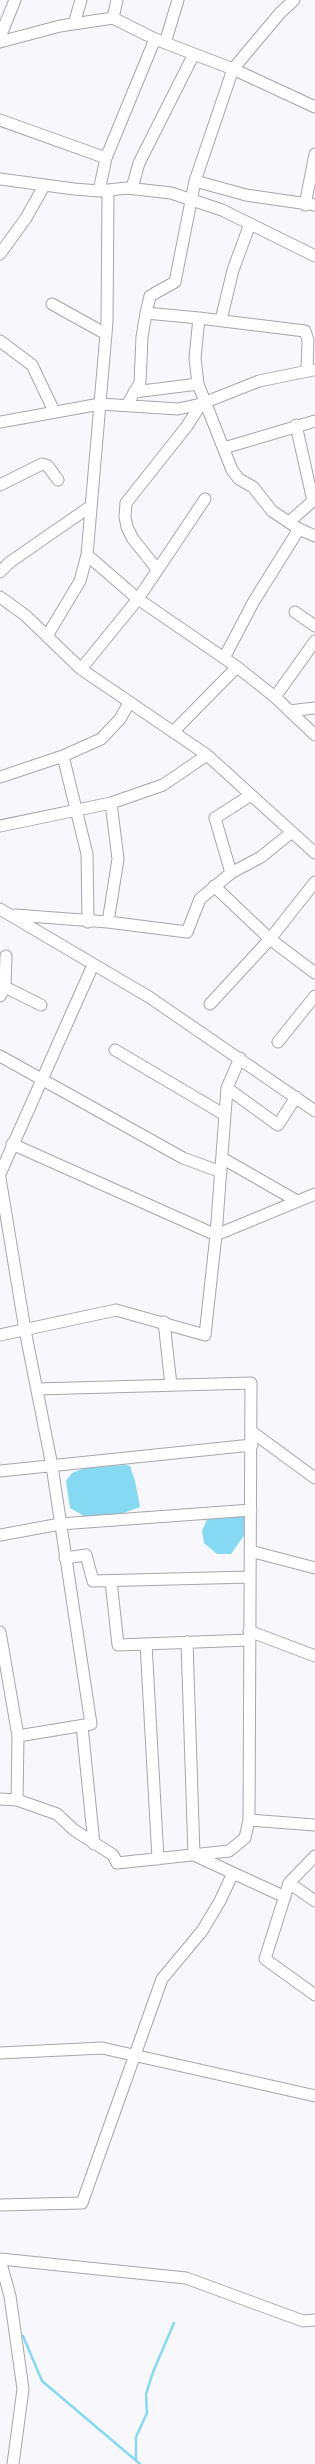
<!DOCTYPE html>
<html>
<head>
<meta charset="utf-8">
<style>
	body { margin:0 }
	canvas { display:block; background:#f7f7fc }
</style>
</head>
<body>
<canvas width="315" height="2464"></canvas>
<script>
const context = document.querySelector('canvas').getContext('2d');
context.lineJoin = 'round';
function paint(path, color) { context.fillStyle = color; context.fill(path, 'evenodd'); }
const poly = rows => new Path2D(rows.map(r => 'M' + r).join(''));
function strokePath(path, color, width, dash) { context.strokeStyle = color; context.lineWidth = width; context.lineCap = dash ? 'butt' : 'round'; context.setLineDash(dash || []); context.stroke(path); }
const water = poly([
	[125,1465,130,1466,135,1481,140,1507,112,1517,84,1516,70,1508,66,1481,72,1473,85,1468],
	[240,1515,246,1519,247,1531,231,1554,217,1554,204,1543,202,1531,208,1517]
]);
const stream = poly([
	[23,2336,42,2381,140,2464],
	[136,2460,136,2437,147,2413,146,2394,153,2372,174,2323]
]);
const minor = poly([
	[294,0,280,13,233,69,315,107],
	[113,18,117,0],
	[74,24,81,0],
	[0,37,15,0],
	[0,42,60,26,113,18,155,39,106,158,99,191],
	[165,43,178,0],
	[0,120,106,158],
	[0,179,74,189,99,191,127,188,171,193,222,210,315,256],
	[195,181,246,195,315,205],
	[132,188,139,163,194,54],
	[305,205,315,154],
	[0,254,26,218,44,186],
	[52,304,106,334],
	[146,313,150,296,175,282,195,181,233,69,155,39],
	[221,320,233,270,250,224],
	[0,341,32,365,54,411],
	[307,371,308,340,305,331,199,318,195,358,198,384,232,470,239,479,253,487,272,511,299,529,315,536],
	[134,392,198,384],
	[127,405,140,383,142,337,146,313,199,318],
	[0,422,100,404,178,409,201,404,259,381,313,370],
	[296,425,313,501],
	[224,448,315,421],
	[0,485,42,464,48,466,58,480],
	[289,522,315,499],
	[87,555,138,599,237,667,275,697,315,735],
	[157,569,133,539,127,527,125,517,126,503,187,426,201,404],
	[0,572,10,562,91,506],
	[0,597,25,615,81,669,207,755,315,853],
	[295,612,315,626],
	[47,636,80,581,87,555,107,322,108,190],
	[224,658,254,601,299,529],
	[81,669,138,599,205,499],
	[275,697,315,641],
	[289,711,315,708],
	[173,732,237,667],
	[63,756,87,854,88,922],
	[0,777,63,756,101,739,120,719,129,703],
	[0,826,111,803,163,785,207,755],
	[231,873,215,818,251,795],
	[214,886,270,939,315,973],
	[0,909,149,997,315,1111],
	[15,915,108,922,187,932,200,899,231,873,261,857,292,832],
	[108,922,118,859,111,803],
	[5,987,41,1005],
	[0,996,5,987,6,956],
	[210,1004,270,939,315,882],
	[278,1042,315,996],
	[115,1050,225,1115],
	[0,1056,183,1158,221,1172],
	[227,1088,278,1125,296,1097],
	[12,1144,216,1235,315,1194],
	[222,1158,297,1201],
	[0,1174,93,965],
	[0,1178,25,1330,52,1466,91,1724,18,1736],
	[164,1322,171,1385],
	[0,1335,116,1310,205,1335,216,1235,227,1088,240,1058],
	[252,1432,315,1478],
	[0,1471,252,1445],
	[0,1535,60,1524,251,1510],
	[250,1551,315,1568],
	[65,1558,86,1555,93,1581,250,1577],
	[111,1581,118,1645,249,1640],
	[249,1631,315,1656],
	[0,1632,18,1736,17,1800],
	[187,1642,194,1855,285,1897],
	[146,1644,158,1859],
	[82,1726,94,1844],
	[0,1799,17,1800,57,1814,74,1830,113,1855,117,1863,229,1851,245,1838,249,1820,251,1383,37,1389],
	[249,1820,315,1825],
	[315,1856,289,1883,265,1959,315,1995],
	[289,1883,315,1901],
	[0,2053,102,2048,315,2096],
	[0,2205,82,2203,162,1979,202,1931,220,1901,233,1873],
	[0,2259,186,2278,303,2321,315,2320],
	[0,2260,10,2296,23,2389,13,2464]
]);
paint(water, '#85d9f2');
strokePath(stream, '#85d9f2', 2.5);
strokePath(minor, '#a7a7ab', 13);
strokePath(minor, '#fff', 11);
</script>
</body>
</html>
